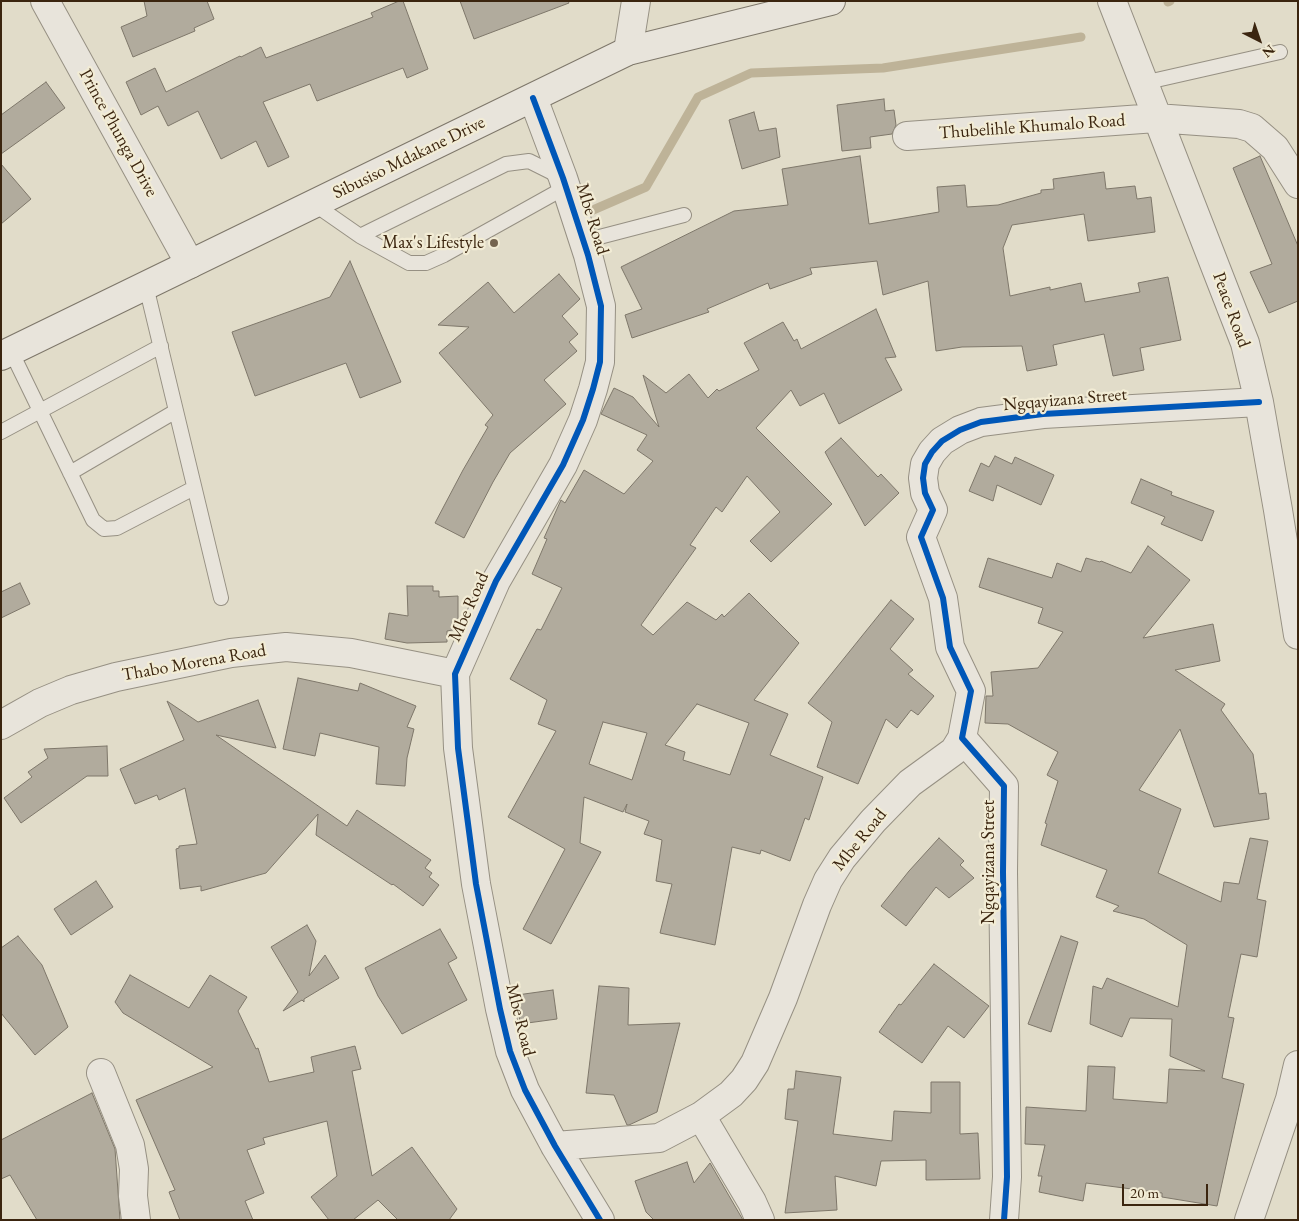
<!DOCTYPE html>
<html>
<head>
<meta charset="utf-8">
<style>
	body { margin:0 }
	#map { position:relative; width:1299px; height:1221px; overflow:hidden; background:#e1dcc9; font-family:"EB Garamond",serif }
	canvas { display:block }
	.frame { position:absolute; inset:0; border:2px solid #3b250f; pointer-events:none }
	.north { position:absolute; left:1234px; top:15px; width:50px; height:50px; -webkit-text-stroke:4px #f2ecd5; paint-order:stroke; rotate:139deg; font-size:14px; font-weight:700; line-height:20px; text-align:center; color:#3b250f }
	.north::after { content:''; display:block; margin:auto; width:18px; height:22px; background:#3b250f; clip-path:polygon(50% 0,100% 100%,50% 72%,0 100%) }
	.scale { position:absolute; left:1122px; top:1184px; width:86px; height:22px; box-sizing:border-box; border:2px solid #3b250f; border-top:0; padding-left:6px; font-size:15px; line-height:18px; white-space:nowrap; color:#3b250f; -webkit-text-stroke:4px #f2ecd5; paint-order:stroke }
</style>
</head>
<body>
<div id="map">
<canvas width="1299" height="1221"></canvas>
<div class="frame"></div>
<div class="north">N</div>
<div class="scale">20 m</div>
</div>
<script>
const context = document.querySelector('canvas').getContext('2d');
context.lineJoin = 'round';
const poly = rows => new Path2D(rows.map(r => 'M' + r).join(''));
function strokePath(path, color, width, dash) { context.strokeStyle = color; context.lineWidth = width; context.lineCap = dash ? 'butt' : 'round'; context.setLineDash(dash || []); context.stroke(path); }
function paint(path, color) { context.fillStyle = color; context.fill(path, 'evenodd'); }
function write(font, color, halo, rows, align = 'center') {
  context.font = font + ' "EB Garamond",serif'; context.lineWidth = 4.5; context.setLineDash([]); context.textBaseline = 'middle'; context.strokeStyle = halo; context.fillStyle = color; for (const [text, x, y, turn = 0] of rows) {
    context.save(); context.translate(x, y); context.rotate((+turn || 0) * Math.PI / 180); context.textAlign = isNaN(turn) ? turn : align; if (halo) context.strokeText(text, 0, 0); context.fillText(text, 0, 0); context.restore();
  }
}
const stream = poly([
	[1168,2,1170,1],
	[593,210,646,187,698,97,751,73,883,68,1081,37]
]);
const building = poly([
	[144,1,207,1,214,19,194,28,195,31,133,57,121,27,147,16,144,1],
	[399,1,403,1,428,69,407,78,403,68,317,101,310,84,263,102,289,157,268,167,256,141,221,159,198,111,168,126,158,106,141,115,126,82,155,68,166,92,240,56,241,57,261,47,266,58,373,17,371,13,399,1],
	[460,1,568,1,569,3,474,39,460,1],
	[46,82,65,108,1,154,1,115,46,82],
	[884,99,885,111,894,110,896,125,892,134,870,137,871,148,842,151,837,105,884,99],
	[754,112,759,131,776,128,780,157,742,169,729,120,754,112],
	[860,156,869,224,939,212,937,187,965,185,967,207,998,205,1041,193,1041,190,1054,189,1053,179,1104,172,1106,189,1135,186,1137,199,1151,197,1155,232,1088,241,1084,214,1012,225,1003,248,1010,296,1050,287,1050,290,1081,283,1085,302,1140,292,1138,283,1168,277,1181,340,1140,348,1144,370,1113,376,1104,334,1053,345,1057,365,1027,371,1022,346,962,347,936,351,928,281,883,295,877,261,810,268,812,274,770,289,768,283,707,309,709,312,632,338,625,315,642,309,621,267,734,211,788,205,782,169,860,156],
	[1260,156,1298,246,1298,301,1269,313,1250,272,1272,264,1233,168,1260,156],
	[1,164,31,199,1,224,1,164],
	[350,261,401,382,360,398,346,363,255,396,232,332,330,297,350,261],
	[559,274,580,299,562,316,578,334,569,342,577,351,544,380,566,404,510,453,493,482,464,538,435,523,463,470,488,427,485,425,493,415,439,353,469,327,438,325,488,282,514,313,559,274],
	[876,309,896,357,885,358,902,390,839,424,824,393,800,406,791,390,756,428,832,504,771,562,750,541,780,512,747,476,722,512,716,507,690,545,696,548,641,625,653,635,687,602,716,620,722,614,724,617,749,593,799,643,754,700,788,714,770,755,823,777,809,820,805,818,790,861,761,850,760,854,732,847,715,945,660,933,672,884,656,881,662,840,644,834,649,821,625,812,627,804,623,812,584,797,580,843,601,852,551,944,523,929,565,849,508,817,556,731,538,724,547,700,510,679,537,629,541,630,562,588,532,574,547,539,544,538,561,500,565,503,584,470,624,494,653,461,637,450,647,435,601,414,614,388,633,397,659,427,643,375,666,393,689,374,708,398,717,389,719,391,759,370,744,343,783,322,794,341,797,339,801,349,876,309],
	[697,704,749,723,730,775,683,760,685,752,665,745,697,704],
	[603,722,647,733,632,780,589,764,603,722],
	[841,438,878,477,881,474,899,493,865,526,825,452,841,438],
	[995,456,1012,464,1015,457,1054,475,1041,505,997,485,993,501,969,491,981,463,989,467,995,456],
	[1141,479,1172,492,1171,495,1214,511,1202,541,1161,524,1165,517,1131,503,1141,479],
	[1148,546,1190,580,1143,638,1213,624,1220,661,1175,670,1225,704,1221,710,1253,754,1259,794,1266,793,1269,819,1214,827,1180,729,1139,790,1181,809,1158,873,1221,902,1224,882,1239,884,1250,838,1268,841,1257,899,1266,901,1257,957,1241,954,1228,1017,1234,1018,1222,1078,1244,1084,1217,1206,1162,1197,1162,1193,1086,1183,1083,1201,1039,1192,1042,1176,1038,1176,1045,1145,1025,1144,1026,1107,1086,1111,1088,1066,1115,1067,1113,1099,1167,1103,1169,1069,1205,1071,1170,1056,1172,1019,1130,1018,1122,1037,1090,1024,1093,986,1102,989,1107,978,1178,1007,1187,945,1144,919,1113,911,1119,906,1096,897,1107,870,1041,845,1047,824,1045,823,1058,781,1047,775,1058,752,1008,724,985,723,986,696,993,696,991,672,1038,668,1063,632,1038,623,1043,608,979,587,988,558,1052,578,1057,563,1081,572,1086,558,1100,562,1101,561,1131,573,1148,546],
	[20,583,30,604,1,618,1,592,20,583],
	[407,586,433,586,433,591,439,591,439,597,458,596,458,629,447,631,447,642,407,643,385,639,389,613,408,616,407,586],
	[891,600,914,619,890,649,913,670,908,674,934,696,918,715,911,710,897,728,886,719,858,784,817,767,832,722,808,703,891,600],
	[298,678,358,691,360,683,416,706,407,727,414,729,407,758,405,786,376,784,379,747,320,733,315,756,283,749,298,678],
	[258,700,276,748,216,735,347,826,357,810,431,860,425,868,432,873,429,877,439,885,423,906,393,884,392,885,316,835,318,814,266,873,201,891,201,886,180,889,176,849,179,848,179,846,197,844,185,788,159,800,157,795,135,804,120,769,184,740,167,701,198,722,258,700],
	[107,746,108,776,87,776,21,823,4,798,32,777,28,772,48,758,44,749,107,746],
	[939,838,964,861,960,865,974,878,949,898,936,887,906,926,881,906,909,871,939,838],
	[96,881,113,907,71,935,54,909,96,881],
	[307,925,316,941,309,976,325,955,339,978,304,999,304,1002,302,1000,283,1011,298,992,271,947,307,925],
	[440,929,457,958,448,963,467,1000,402,1034,378,996,365,968,440,929],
	[18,936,42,965,68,1027,35,1055,1,1013,1,948,18,936],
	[1061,936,1078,942,1051,1032,1028,1024,1061,936],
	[934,964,989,1006,964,1038,948,1026,922,1063,879,1032,899,1004,901,1005,934,964],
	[130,975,189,1008,210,975,247,997,238,1011,256,1049,258,1048,269,1082,314,1072,311,1057,355,1046,361,1069,352,1071,372,1176,412,1147,457,1209,449,1220,398,1220,378,1200,353,1220,329,1220,311,1197,337,1176,327,1121,263,1138,265,1144,247,1150,264,1193,245,1201,253,1220,180,1220,169,1192,175,1190,136,1100,213,1067,123,1013,115,1002,130,975],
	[599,986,629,988,628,1025,680,1023,657,1112,629,1125,627,1125,614,1095,586,1093,599,986],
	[553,990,557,1019,520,1024,517,995,553,990],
	[796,1071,841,1077,833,1134,892,1141,894,1111,931,1113,931,1082,960,1082,960,1134,978,1133,980,1179,926,1180,926,1160,881,1161,876,1186,835,1176,837,1210,785,1213,798,1121,785,1119,788,1089,794,1089,796,1071],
	[92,1093,115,1149,120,1220,37,1220,10,1175,1,1179,1,1140,92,1093],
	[687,1162,694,1183,710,1163,743,1220,654,1220,646,1212,635,1181,687,1162]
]);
const lane = poly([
	[1143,83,1280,52],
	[314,204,360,236,409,263,426,263,444,255,566,187],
	[360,236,506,164,529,161,561,177],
	[584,241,684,215],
	[146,286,221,598],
	[11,351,93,520,104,529,117,528,194,488],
	[1,432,161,346],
	[70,473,176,411]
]);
const street = poly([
	[45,1,190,264],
	[1112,1,1245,343,1259,402,1278,510,1298,635],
	[628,51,636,1],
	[533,98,563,178,588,255,601,306,600,362,593,389,583,420,563,465,496,581,455,674,458,748,476,884,500,1009,510,1051,525,1090,555,1146,600,1220],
	[907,136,1156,118,1239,124,1252,128,1275,148,1298,184],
	[1,725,40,703,71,690,116,677,231,653,286,647,351,653,455,674],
	[101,1073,130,1145,134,1169,133,1196,136,1220],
	[701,1116,752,1202,760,1220],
	[555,1146,659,1138,701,1116,731,1094,744,1080,755,1063,783,998,817,905,828,880,842,858,873,821,910,783,954,751,962,738],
	[1004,1220,1007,1177,1003,872,1004,786,962,738,971,691,950,647,943,598,921,537,933,510,925,493,923,478,925,464,932,452,942,441,960,430,981,422,1043,414,1259,402],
	[1249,1220,1290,1099,1298,1065]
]);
const secondary = poly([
	[1,356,628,51,831,1]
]);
const cycleway = poly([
	[533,98,563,178,588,255,601,306,600,362,593,389,583,420,563,465,496,581,455,674,458,748,476,884,500,1009,510,1051,525,1090,555,1146,600,1220],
	[1004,1220,1007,1177,1003,872,1004,786,962,738,971,691,950,647,943,598,921,537,933,510,925,493,923,478,925,464,932,452,942,441,960,430,981,422,1043,414,1259,402]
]);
const markers = [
	[494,243,5,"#756550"]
];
const streetNames = [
	["Thubelihle Khumalo Road",1032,127,-4],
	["Prince Phunga Drive",118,133,61],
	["Sibusiso Mdakane Drive",409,158,-26],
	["Mbe Road",592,219,73],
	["Peace Road",1231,310,70],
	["Ngqayizana Street",1065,400,-5],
	["Mbe Road",469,607,-66],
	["Thabo Morena Road",194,663,-10],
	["Mbe Road",860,840,-51],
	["Ngqayizana Street",989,862,-90],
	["Mbe Road",520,1020,76]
];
const poiNames = [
	["Max's Lifestyle",484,243]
];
strokePath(stream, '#beb398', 9);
paint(building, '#b1ab9d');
strokePath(building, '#7e776a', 1);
strokePath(lane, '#969083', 16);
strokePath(street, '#969083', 30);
strokePath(secondary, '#7e776a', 30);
strokePath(lane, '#e8e4db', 14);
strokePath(street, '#e8e4db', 28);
strokePath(secondary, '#e8e4db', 28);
strokePath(cycleway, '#0057b8', 6);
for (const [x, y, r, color] of markers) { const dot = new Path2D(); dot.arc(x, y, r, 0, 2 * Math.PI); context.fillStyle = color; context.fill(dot); strokePath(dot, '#f2ecd5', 2); }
write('18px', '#3b250f', '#f2ecd5', streetNames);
write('18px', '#3b250f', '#f2ecd5', poiNames, 'right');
</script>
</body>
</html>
